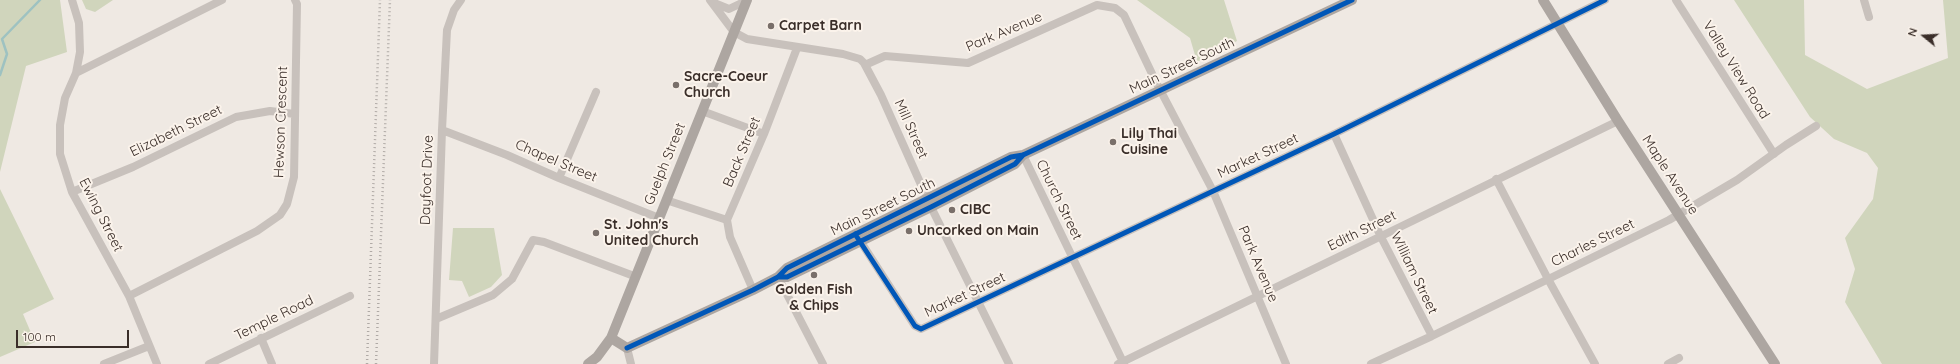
<!DOCTYPE html>
<html>
<head>
<meta charset="utf-8">
<style>
	body { margin:0 }
	#map { position:relative; width:1960px; height:364px; overflow:hidden; background:#efe9e3; font-family:Quicksand,sans-serif }
	canvas { display:block }
	.north { position:absolute; left:1904px; top:16px; width:40px; height:40px; -webkit-text-stroke:3px #fbf3eb; paint-order:stroke; rotate:288deg; font-size:11px; font-weight:700; line-height:16px; text-align:center; color:#3a2e29 }
	.north::after { content:''; display:block; margin:auto; width:14px; height:18px; background:#3a2e29; clip-path:polygon(50% 0,100% 100%,50% 72%,0 100%) }
	.scale { position:absolute; left:16px; top:330px; width:113px; height:18px; box-sizing:border-box; border:2px solid #3a2e29; border-top:0; padding-left:5px; font-size:12px; line-height:14px; white-space:nowrap; color:#3a2e29; -webkit-text-stroke:3px #fbf3eb; paint-order:stroke }
</style>
</head>
<body>
<div id="map">
<canvas width="1960" height="364"></canvas>
<div class="north">N</div>
<div class="scale">100 m</div>
</div>
<script>
const context = document.querySelector('canvas').getContext('2d');
context.lineJoin = 'round';
function paint(path, color) { context.fillStyle = color; context.fill(path, 'evenodd'); }
const poly = rows => new Path2D(rows.map(r => 'M' + r).join(''));
function strokePath(path, color, width, dash) { context.strokeStyle = color; context.lineWidth = width; context.lineCap = dash ? 'butt' : 'round'; context.setLineDash(dash || []); context.stroke(path); }
function write(font, color, halo, rows, align = 'center') {
  context.font = font + ' Quicksand,sans-serif'; context.lineWidth = 4; context.setLineDash([]); context.textBaseline = 'middle'; context.strokeStyle = halo; context.fillStyle = color; for (const [text, x, y, turn = 0] of rows) {
    context.save(); context.translate(x, y); context.rotate((+turn || 0) * Math.PI / 180); context.textAlign = isNaN(turn) ? turn : align; if (halo) context.strokeText(text, 0, 0); context.fillText(text, 0, 0); context.restore();
  }
}
const green = poly([
	[0,0,60,0,67,52,26,66,0,172],
	[82,0,113,0,95,12,86,9],
	[1137,0,1224,0,1237,41,1197,62,1190,38],
	[1734,0,1804,0,1805,55,1867,89,1948,58,1943,0,1960,0,1960,364,1882,364,1845,302,1855,269,1845,238,1873,199,1878,168,1867,153,1834,139,1810,117],
	[0,189,54,299,23,314,35,342,0,357],
	[453,228,494,228,502,275,491,287,469,297,462,281,449,280]
]);
const stream = poly([
	[0,75,7,54,2,39,40,0]
]);
const minor = poly([
	[72,0,79,23,80,52,76,73,65,98,60,125,60,154,72,192,129,296,157,364],
	[710,0,734,32,747,39,843,54,860,59,864,63,881,95,931,207,1009,364],
	[1676,0,1774,154],
	[1864,0,1869,17],
	[712,2,729,9,746,1],
	[865,65,885,56,968,63,1097,5,1115,8,1124,15,1155,80,1213,191,1286,364],
	[76,73,222,0],
	[702,111,764,134],
	[442,130,507,155,559,178,659,218],
	[1334,134,1381,237,1432,336],
	[1023,155,1124,364],
	[559,178,596,92],
	[1496,179,1548,279,1595,364],
	[72,192,133,167,236,117,270,111,295,114],
	[666,200,727,220],
	[727,220,764,134,797,48],
	[727,220,730,237,753,290],
	[857,236,915,326,921,329,1334,134,1605,0],
	[778,277,823,364],
	[129,296,257,231,280,215,287,204,294,177,297,4,295,0],
	[436,319,493,295,512,279,533,240,544,242,634,276],
	[261,338,272,364],
	[627,348,631,364],
	[104,364,149,346],
	[209,364,350,296],
	[434,364,442,130,447,30,454,10,461,0],
	[1118,364,1618,121],
	[1371,364,1432,336,1669,220,1737,180,1786,145,1816,126],
	[1668,364,1679,358]
]);
const major = poly([
	[1543,0,1618,121,1775,364],
	[778,277,787,277,931,207,1015,164,1023,155],
	[611,338,627,348,753,290,778,277,787,268,1011,157,1023,155,1352,0],
	[588,364,597,357,611,338,747,0]
]);
const rail = poly([
	[367,364,380,0],
	[376,364,390,0]
]);
const cycleway = poly([
	[855,234,915,326,921,329,1334,134,1605,0],
	[778,277,787,277,931,207,1015,164,1023,155],
	[627,348,753,290,778,277,787,268,1011,157,1023,155,1352,0]
]);
const markers = [
	[771,26,4,"#796f6a"],
	[676,85,4,"#796f6a"],
	[1113,142,4,"#796f6a"],
	[952,210,4,"#796f6a"],
	[909,231,4,"#796f6a"],
	[596,233,4,"#796f6a"],
	[814,275,4,"#796f6a"]
];
const poiNames = [
	["Carpet Barn",779,26],
	["Sacre-Coeur",684,77],
	["Church",684,93],
	["Lily Thai",1121,134],
	["Cuisine",1121,150],
	["CIBC",960,210],
	["St. John's",604,225],
	["United Church",604,241],
	["Uncorked on Main",917,231],
	["Golden Fish",814,290,"center"],
	["& Chips",814,306,"center"]
];
const streetNames = [
	["Park Avenue",1004,32,-23],
	["Main Street South",1182,66,-25],
	["Valley View Road",1736,70,58],
	["Hewson Crescent",281,122,-88],
	["Mill Street",911,129,66],
	["Elizabeth Street",176,131,-26],
	["Back Street",742,152,-67],
	["Market Street",1258,156,-25],
	["Chapel Street",556,161,23],
	["Guelph Street",665,164,-68],
	["Maple Avenue",1670,175,57],
	["Dayfoot Drive",427,180,-88],
	["Church Street",1059,200,64],
	["Main Street South",883,207,-26],
	["Ewing Street",101,215,63],
	["Edith Street",1362,231,-26],
	["Charles Street",1593,243,-26],
	["Park Avenue",1258,264,67],
	["William Street",1414,273,64],
	["Market Street",965,295,-25],
	["Temple Road",274,318,-26]
];
paint(green, '#d0d5bc');
strokePath(stream, '#9ec2c1', 2.5);
strokePath(minor, '#c8c1bc', 8);
strokePath(major, '#ada6a1', 10);
strokePath(rail, '#b0aaa6', 2.5, [1, 3]);
strokePath(cycleway, '#0057b8', 5);
for (const [x, y, r, color] of markers) { const dot = new Path2D(); dot.arc(x, y, r, 0, 2 * Math.PI); context.fillStyle = color; context.fill(dot); strokePath(dot, '#fbf3eb', 1.5); }
write('bold 14px', '#3a2e29', '#fbf3eb', poiNames, 'left');
write('14px', '#3a2e29', '#fbf3eb', streetNames);
</script>
</body>
</html>
